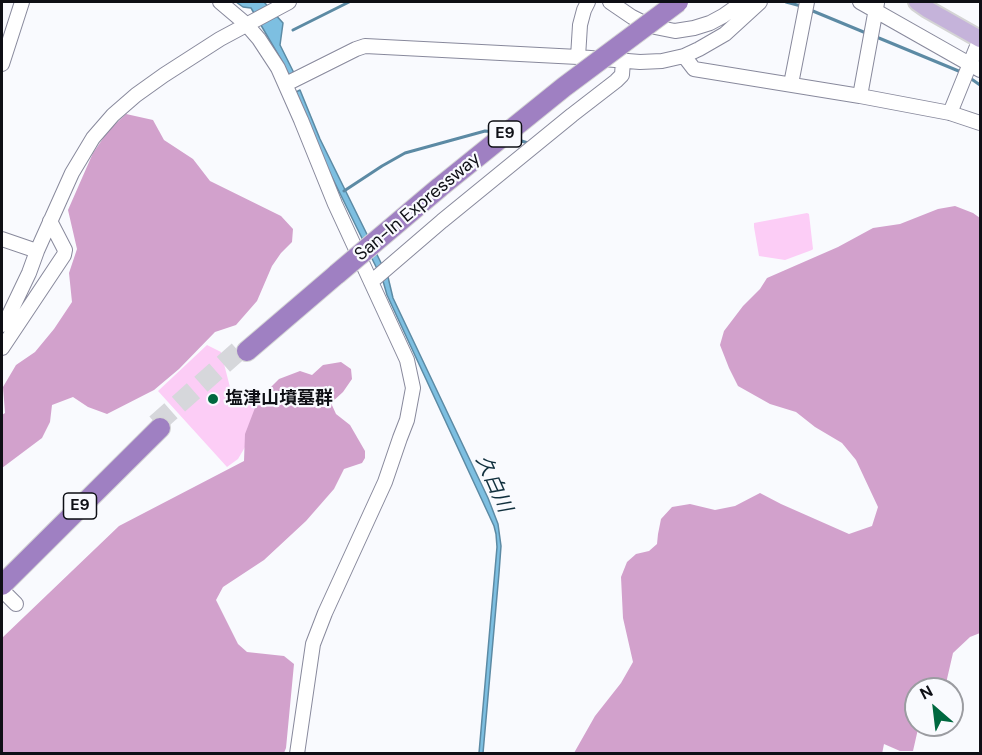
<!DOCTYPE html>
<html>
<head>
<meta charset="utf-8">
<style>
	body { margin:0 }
	#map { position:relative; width:982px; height:755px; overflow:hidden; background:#f9fafe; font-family:"DM Sans",sans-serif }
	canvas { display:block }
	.frame { position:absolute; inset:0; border:3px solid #0e0f15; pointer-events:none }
	.north { position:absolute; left:904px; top:677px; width:60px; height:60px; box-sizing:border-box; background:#f9fafe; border:2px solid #9b9ca1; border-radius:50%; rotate:332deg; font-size:16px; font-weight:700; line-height:24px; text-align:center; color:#0e0f15 }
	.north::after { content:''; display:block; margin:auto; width:21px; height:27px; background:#00683f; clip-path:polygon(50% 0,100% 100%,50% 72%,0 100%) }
</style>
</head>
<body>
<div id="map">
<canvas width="982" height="755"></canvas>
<div class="frame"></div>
<div class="north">N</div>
</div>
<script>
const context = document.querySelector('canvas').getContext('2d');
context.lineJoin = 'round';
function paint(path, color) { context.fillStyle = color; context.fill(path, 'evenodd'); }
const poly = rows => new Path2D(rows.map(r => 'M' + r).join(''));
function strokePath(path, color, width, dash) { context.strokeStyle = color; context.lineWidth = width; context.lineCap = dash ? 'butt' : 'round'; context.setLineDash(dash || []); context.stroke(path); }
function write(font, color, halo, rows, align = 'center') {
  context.font = font + ' "DM Sans","Noto Sans JP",sans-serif'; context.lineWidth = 4.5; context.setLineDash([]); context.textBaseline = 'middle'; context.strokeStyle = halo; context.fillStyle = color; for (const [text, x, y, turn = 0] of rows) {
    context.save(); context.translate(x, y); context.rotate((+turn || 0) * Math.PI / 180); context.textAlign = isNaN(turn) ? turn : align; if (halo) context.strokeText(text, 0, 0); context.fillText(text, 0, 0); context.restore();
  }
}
const green = poly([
	[807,213,809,214,813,249,812,250,785,260,759,256,754,227,754,223],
	[207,345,221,352,235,407,249,399,257,411,248,442,238,459,227,467,158,391]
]);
const forest = poly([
	[126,114,153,120,164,140,193,159,210,181,281,216,293,229,292,242,281,253,272,266,257,301,236,325,215,332,179,369,154,390,107,414,88,407,73,397,52,405,50,422,42,438,2,468,2,415,5,413,3,387,16,365,35,352,54,329,72,302,69,273,77,249,68,210,93,153,108,131],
	[955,206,973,213,980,218,980,633,970,637,953,653,947,679,947,689,916,689,916,725,924,725,918,729,913,751,900,751,884,744,882,754,574,753,595,716,621,683,633,662,623,618,621,577,627,562,636,554,649,551,657,544,658,534,661,519,672,507,690,504,715,510,735,506,760,493,781,504,849,534,872,526,878,507,856,460,842,443,815,427,796,412,770,404,738,386,729,368,720,345,724,331,743,306,760,289,767,278,838,247,873,228,900,224,938,209],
	[341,362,351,369,352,379,343,392,331,403,336,414,350,425,365,451,365,458,362,463,344,469,334,489,306,521,264,560,223,587,216,600,238,644,247,652,284,656,294,664,286,748,284,753,2,753,2,638,119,526,244,461,245,434,258,400,279,379,300,371,312,375,323,365]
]);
const water = poly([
	[236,2,264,2,283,23,280,45,294,73,289,75,283,63,251,8,243,7,236,2],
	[300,90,320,139,388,277,393,298,488,498,498,524,501,546,499,573,483,753,479,753,497,547,496,534,494,526,387,295,383,281,327,167,296,92,300,90]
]);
const stream = poly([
	[786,2,801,6],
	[808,9,866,33],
	[293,30,349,2],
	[874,36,961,72],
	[970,78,980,85],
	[512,138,528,143],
	[344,191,382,166,405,153,485,131,495,132]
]);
const highwayTunnel = poly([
	[156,424,243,347]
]);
const minor = poly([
	[220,2,246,24,259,39,278,68,301,120,335,204,407,360,413,388,407,420,400,438,385,482,325,613,313,644,297,754],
	[610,2,632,17,650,26,675,31,694,28,710,23,723,16,743,2],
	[860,2,980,70],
	[684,56,694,69,860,96,950,113,980,123],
	[578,57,580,25,584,10,588,2],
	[2,64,22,2],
	[286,84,356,49,365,46,578,57,640,62,662,61,684,56,699,49,725,34,760,2],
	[791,84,807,2],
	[860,96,877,3],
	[950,113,980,39],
	[2,239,37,251],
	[371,282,442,221,572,115,616,81,622,75,623,60],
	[2,325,8,317,29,273,37,251,72,173,93,138,113,115,136,95,164,75,220,39,289,2],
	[2,348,64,255,65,250,50,221],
	[6,594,16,604]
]);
const major = poly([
	[917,2,927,9,980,39]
]);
const highway = poly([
	[247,351,337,274],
	[2,585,160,428]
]);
const highwayBridge = poly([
	[337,274,440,187,564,87,678,2]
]);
const markers = [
	[213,399,6,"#00683f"]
];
const shields = [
	[505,134,33],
	[80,506,33]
];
const shieldNames = [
	["E9",505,134],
	["E9",80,506]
];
const streetNames = [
	["San-In Expressway",418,207,-40]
];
const poiNames = [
	["塩津山墳墓群",225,399]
];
const waterNames = [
	["久白川",493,484,66]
];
paint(green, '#fccdf6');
paint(forest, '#d2a1cc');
paint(water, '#7dbfe1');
strokePath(water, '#5c8aa4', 1.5);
strokePath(stream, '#5c8aa4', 3);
strokePath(highwayTunnel, '#d6d7db', 20, [20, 10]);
strokePath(minor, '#88899c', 16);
strokePath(major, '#d4d4d5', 20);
strokePath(highway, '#d4d4d5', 22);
strokePath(minor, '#fff', 14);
strokePath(major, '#c5b3da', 16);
strokePath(highway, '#9f80c2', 20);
strokePath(highwayBridge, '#d4d4d5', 22, []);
strokePath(highwayBridge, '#9f80c2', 20);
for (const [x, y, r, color] of markers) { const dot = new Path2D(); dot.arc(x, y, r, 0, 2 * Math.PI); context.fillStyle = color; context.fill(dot); strokePath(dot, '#f9fafe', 2); }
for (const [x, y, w] of shields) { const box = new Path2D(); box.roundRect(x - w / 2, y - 13, w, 26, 4.5); context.fillStyle = '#f9fafe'; context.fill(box); strokePath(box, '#0e0f15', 1.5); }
write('bold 16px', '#0e0f15', null, shieldNames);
write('18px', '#0e0f15', '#f9fafe', streetNames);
write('bold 18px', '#0e0f15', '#f9fafe', poiNames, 'left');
write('italic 20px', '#102f3d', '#f9fafe', waterNames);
</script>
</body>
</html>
